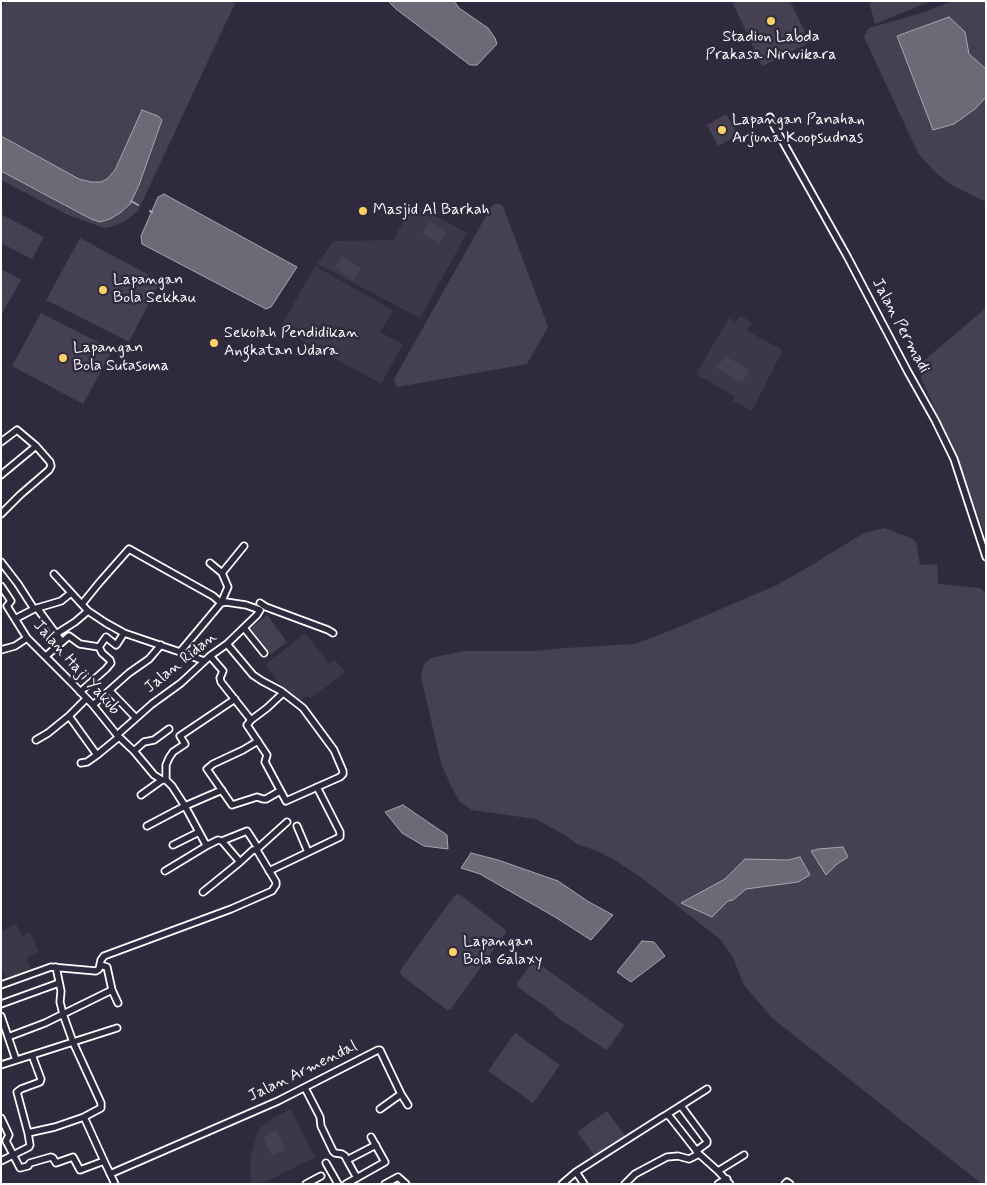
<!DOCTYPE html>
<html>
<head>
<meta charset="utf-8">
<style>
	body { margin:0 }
	#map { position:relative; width:987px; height:1185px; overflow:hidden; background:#2f2a3d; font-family:Mynerve,sans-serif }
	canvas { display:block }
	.frame { position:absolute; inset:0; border:2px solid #fff; pointer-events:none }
</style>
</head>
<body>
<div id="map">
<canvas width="987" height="1185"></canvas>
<div class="frame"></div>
</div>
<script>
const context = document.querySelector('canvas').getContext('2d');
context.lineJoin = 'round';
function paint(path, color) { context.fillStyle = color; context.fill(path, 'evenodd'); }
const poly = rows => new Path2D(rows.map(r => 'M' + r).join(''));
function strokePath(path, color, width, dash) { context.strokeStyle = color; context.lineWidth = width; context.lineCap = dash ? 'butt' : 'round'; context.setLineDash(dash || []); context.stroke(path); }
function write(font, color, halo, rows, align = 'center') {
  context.font = font + ' Mynerve,sans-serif'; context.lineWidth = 5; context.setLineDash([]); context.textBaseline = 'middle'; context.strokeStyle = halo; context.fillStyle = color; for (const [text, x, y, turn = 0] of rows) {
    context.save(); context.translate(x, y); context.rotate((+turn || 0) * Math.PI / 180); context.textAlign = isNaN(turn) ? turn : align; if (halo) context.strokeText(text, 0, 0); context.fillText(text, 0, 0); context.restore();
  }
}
const built = poly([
	[414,204,467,233,420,318,317,264,333,241,393,240],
	[315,266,393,310,380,332,403,344,381,384,280,328],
	[740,316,752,322,747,331,783,350,752,411,733,401,735,397,696,374,729,318,736,322],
	[305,633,329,663,335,660,345,672,310,699,307,695,300,701,293,695,289,696,265,665],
	[16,924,22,936,30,932,39,952,26,958,31,969,7,980,1,968,1,931],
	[291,1109,315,1157,262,1184,251,1184,250,1157,258,1132,261,1127,271,1119]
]);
const green = poly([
	[5,1,236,1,138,211,124,222,114,226,104,228,66,214,1,180,1,8],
	[732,1,790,1,810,42,762,66],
	[869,1,931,1,875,24],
	[953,1,986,1,986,202,953,186,936,173,918,153,864,37,867,30,869,28,925,12],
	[726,114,738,135,718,146,707,125],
	[494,204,499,204,503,206,548,327,527,364,397,387,394,379,491,207],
	[1,214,44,237,32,259,1,243],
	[429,221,446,231,440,243,422,234],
	[80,238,160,281,129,342,46,300],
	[342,256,361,268,354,280,334,267],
	[1,269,21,280,1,315],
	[986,308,986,537,957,457,921,378,920,368,921,363],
	[41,313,113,350,83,404,12,366],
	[725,356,750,370,742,383,717,368],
	[885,528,915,540,916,542,920,565,937,564,938,584,980,588,986,593,986,1184,982,1184,772,1018,744,985,733,958,721,940,643,879,615,860,597,851,577,844,565,835,535,819,472,810,460,802,451,786,441,763,421,677,424,664,431,658,463,651,533,651,566,648,635,644,672,630,777,585,810,566,864,533],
	[267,615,287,642,271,654,251,628],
	[459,894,506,930,505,934,451,1009,447,1010,401,975,400,973,401,969,455,895],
	[533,961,535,961,623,1024,624,1026,608,1049,606,1050,566,1023,564,1022,556,1016,554,1013,518,987,517,985,517,983],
	[515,1033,560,1065,533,1103,488,1071],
	[607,1111,626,1137,596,1158,577,1132],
	[276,1130,285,1150,272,1156,263,1137]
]);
const water = poly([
	[388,1,454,1,459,8,488,28,495,38,497,44,477,65,470,65,396,9,388,1],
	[949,17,965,32,969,54,986,69,986,97,975,109,954,124,933,130,897,36,949,17],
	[142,110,158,116,162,120,139,185,130,204,120,213,110,219,100,222,91,219,1,171,1,136,79,179,91,182,101,182,107,179,115,170,142,110],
	[164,194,297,267,271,307,266,309,142,244,141,236,158,197,164,194],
	[403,805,447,835,448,849,424,846,402,833,385,812,403,805],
	[843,847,848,857,837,864,826,875,811,851,818,849,843,847],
	[471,853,498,860,558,881,589,902,613,915,591,940,555,917,480,874,461,868,471,853],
	[800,857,810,875,798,882,746,889,733,900,728,901,712,917,681,903,725,879,745,859,788,860,800,857],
	[642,941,654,942,665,956,631,982,617,972,642,941]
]);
const stream = poly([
	[131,201,138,205],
	[150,211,152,212]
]);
const minor = poly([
	[770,117,773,124,847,256,908,372,935,420,954,459,986,557],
	[1,442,17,430,36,446,50,462,51,466,49,470,20,495,1,514],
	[1,475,36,446],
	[1,562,18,584,34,609],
	[222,573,244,546],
	[54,574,88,611,106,623,124,633,180,652,204,661],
	[1,586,11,601,7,606,27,638,71,682,93,705,117,735,134,751,154,775,162,780,166,780,172,786,185,806,205,843,208,845,218,840,222,841,240,862,253,850,256,850,258,852,276,882,276,885,272,891,231,909,104,956,101,960,99,969,96,971,51,967,1,985],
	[260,603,266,607,328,630,333,633],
	[82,604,99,583,129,549,213,596,221,603],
	[37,608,62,642],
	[15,619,34,609,61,601,71,593],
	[244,628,264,653],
	[56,634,75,622,88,611],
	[99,647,106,637,116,645,117,644,124,633],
	[1,650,15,646,27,638],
	[180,652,221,603,228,587,222,573,210,563],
	[46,656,69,636,80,644,99,647],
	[210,656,223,671,220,678,221,682,251,720,247,725,267,755,265,762,286,801,340,777,343,774,343,771,334,750,303,708,281,691,262,681,253,675,227,644],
	[110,691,136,718],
	[80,692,106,669,111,663,110,660,102,653,99,647],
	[93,705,129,673,149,659,161,645],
	[69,716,97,755],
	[251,720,267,708,283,693],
	[117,735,152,704,181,683,210,656,227,644,257,615,260,610,246,605,226,602,221,603],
	[36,740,48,733,69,716,86,699],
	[258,741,243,750,213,764,207,769,232,805,257,797,263,799,266,799,280,791],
	[134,751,144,742,154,740,169,729],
	[81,763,87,762,97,755,119,737],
	[166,780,166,765,169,758,173,752,185,744,180,736,235,699],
	[141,795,162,780],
	[147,826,185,806,222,790],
	[297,826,308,852],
	[222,841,247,831,258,848],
	[173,845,199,832],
	[256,850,287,822],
	[165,871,208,845],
	[269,871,340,837,340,832,317,787],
	[203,892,240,862],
	[100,965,107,967,112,990,118,1003],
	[1,1004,59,983],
	[1,1016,16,1060],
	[8,1037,45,1023,112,990],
	[32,1055,41,1079,40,1082,21,1089,17,1092,28,1133,55,1127,84,1117,101,1108,101,1103,73,1042,63,1014,60,1002,61,991,56,967],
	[1,1065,117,1028],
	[305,1088,320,1117,321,1126,333,1151,335,1153,342,1154,345,1156,347,1160],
	[681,1106,707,1141,707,1143,696,1151],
	[380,1109,401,1094],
	[666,1115,707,1089],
	[84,1117,104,1161,115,1184],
	[1,1118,9,1135,6,1141,20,1168,28,1166,30,1163,51,1157,53,1158,56,1163,73,1157,80,1170,104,1161],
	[1,1161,29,1147,30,1145,28,1133],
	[326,1163,338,1184],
	[718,1171,744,1155],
	[576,1172,584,1184],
	[110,1174,278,1101,378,1050,380,1050,401,1094,408,1105],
	[398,1177,406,1184],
	[357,1178,347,1160,376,1145],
	[306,1184,321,1176],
	[346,1184,385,1162,371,1137],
	[385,1184,398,1177],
	[562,1184,576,1172,664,1116,667,1115,670,1117,699,1154,718,1171,730,1184],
	[625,1184,635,1174,667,1157,678,1156,689,1159,699,1154],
	[718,1184,727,1179],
	[785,1184,787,1182,790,1184]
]);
const markers = [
	[771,21,5,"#ffd166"],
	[722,130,5,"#ffd166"],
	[363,211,5,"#ffd166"],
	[103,290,5,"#ffd166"],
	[214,343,5,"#ffd166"],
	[63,358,5,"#ffd166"],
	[453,952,5,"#ffd166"]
];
const poiNames = [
	["Stadion Labda",771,38,"center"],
	["Prakasa Nirwikara",771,56,"center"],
	["Lapangan Panahan",732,121],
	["Arjuna Koopsudnas",732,139],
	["Masjid Al Barkah",373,211],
	["Lapangan",113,281],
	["Bola Sekkau",113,299],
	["Sekolah Pendidikan",224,334],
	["Angkatan Udara",224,352],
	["Lapangan",73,349],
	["Bola Sutasoma",73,367],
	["Lapangan",463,943],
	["Bola Galaxy",463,961]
];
const streetNames = [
	["Jalan Permadi",900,326,62],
	["Jalan Ridan",181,663,-39],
	["Jalan Haji Yakub",76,668,48],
	["Jalan Armendal",303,1072,-26]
];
paint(built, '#3c3749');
paint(green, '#464152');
paint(water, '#6d6a77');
strokePath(water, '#a7a6ad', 1);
strokePath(stream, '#a7a6ad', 2);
strokePath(minor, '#fff', 9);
strokePath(minor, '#2f2a3d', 5.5);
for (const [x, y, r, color] of markers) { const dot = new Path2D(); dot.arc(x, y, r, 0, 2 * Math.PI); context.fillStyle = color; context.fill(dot); strokePath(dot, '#2f2a3d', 2); }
write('16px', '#fff', '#2f2a3d', poiNames, 'left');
write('16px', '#fff', '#2f2a3d', streetNames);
</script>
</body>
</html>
